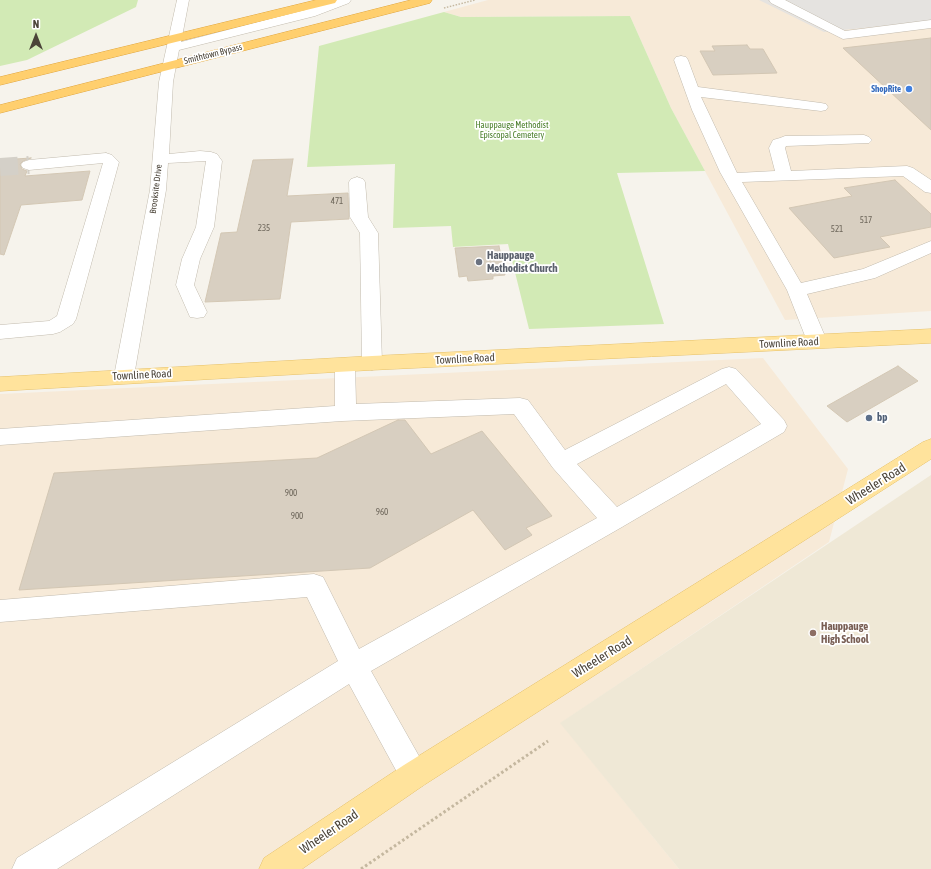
<!DOCTYPE html>
<html>
<head>
<meta charset="utf-8">
<style>
	body { margin:0 }
	#map { position:relative; width:931px; height:869px; overflow:hidden; background:#f6f3ec; font-family:"Asap Condensed",sans-serif }
	canvas { display:block }
	.north { position:absolute; left:16px; top:16px; width:40px; height:40px; -webkit-text-stroke:3px #fff; paint-order:stroke; rotate:0deg; font-size:11px; font-weight:700; line-height:16px; text-align:center; color:#4b4439 }
	.north::after { content:''; display:block; margin:auto; width:14px; height:18px; background:#4b4439; clip-path:polygon(50% 0,100% 100%,50% 72%,0 100%) }
</style>
</head>
<body>
<div id="map">
<canvas width="931" height="869"></canvas>
<div class="north">N</div>
</div>
<script>
const context = document.querySelector('canvas').getContext('2d');
context.lineJoin = 'round';
function paint(path, color) { context.fillStyle = color; context.fill(path, 'evenodd'); }
const poly = rows => new Path2D(rows.map(r => 'M' + r).join(''));
function strokePath(path, color, width, dash) { context.strokeStyle = color; context.lineWidth = width; context.lineCap = dash ? 'butt' : 'round'; context.setLineDash(dash || []); context.stroke(path); }
function write(font, color, halo, rows, align = 'center') {
  context.font = font + ' "Asap Condensed",sans-serif'; context.lineWidth = 3.5; context.setLineDash([]); context.textBaseline = 'middle'; context.strokeStyle = halo; context.fillStyle = color; for (const [text, x, y, turn = 0] of rows) {
    context.save(); context.translate(x, y); context.rotate((+turn || 0) * Math.PI / 180); context.textAlign = isNaN(turn) ? turn : align; if (halo) context.strokeText(text, 0, 0); context.fillText(text, 0, 0); context.restore();
  }
}
const commercial = poly([
	[488,0,931,0,931,311,785,320,671,108,630,16,461,17,444,12],
	[763,358,848,469,829,542,561,723,679,869,0,869,0,394]
]);
const education = poly([
	[931,475,931,869,679,869,560,723]
]);
const green = poly([
	[0,0,138,0,136,7,27,60,0,66],
	[444,12,461,17,630,16,671,108,705,171,617,173,664,324,529,329,508,244,453,247,451,226,393,228,395,164,307,167,319,46]
]);
const parking = poly([
	[759,0,931,0,931,21,824,32]
]);
const building = poly([
	[931,38,931,130,843,48,931,38],
	[747,45,750,49,763,49,777,73,713,75,700,51,715,51,712,46,747,45],
	[31,158,23,161,20,164,22,169,27,171,25,176,90,171,82,200,21,205,4,255,0,254,0,160,31,158],
	[293,159,287,196,348,193,349,219,291,222,280,299,205,302,221,233,237,232,253,160,293,159],
	[895,180,931,214,931,227,880,237,890,247,834,258,789,208,852,196,844,188,895,180],
	[499,246,505,275,493,276,493,279,468,281,467,276,459,277,455,248,499,246],
	[898,366,918,381,847,422,827,406,898,366],
	[398,420,405,420,431,454,482,431,552,516,526,528,532,535,505,550,473,510,370,568,19,590,54,473,317,458,398,420]
]);
const minorTunnel = poly([
	[0,167,29,165]
]);
const pathFar1 = poly([
	[444,8,475,0]
]);
const path = poly([
	[361,869,548,741]
]);
const minor = poly([
	[177,0,189,0,181,42,305,10,333,0,351,0,349,3,315,16,179,50,173,82,169,154,200,151,211,152,217,154,222,161,214,227,200,259,194,285,207,312,204,317,197,318,190,317,176,285,182,259,196,227,206,161,168,163,166,190,134,376,131,381,124,383,117,381,114,376,150,190,159,82,177,0],
	[769,0,785,0,845,31,931,20,931,28,843,39,771,3,769,0],
	[681,56,686,57,688,60,698,87,821,103,826,104,828,107,826,110,821,111,701,97,737,173,775,171,769,148,773,140,780,138,785,136,864,135,869,137,872,140,869,143,786,146,785,148,791,171,907,166,913,168,931,180,931,193,925,192,903,176,742,182,801,283,863,269,931,241,931,253,875,278,807,294,827,341,824,346,817,348,810,346,807,341,787,290,720,172,692,110,674,60,676,57,681,56],
	[106,153,112,155,119,162,76,319,73,324,60,332,53,334,0,339,0,325,49,321,57,316,103,163,29,170,23,168,21,165,23,162,29,160,106,153],
	[357,177,363,179,365,182,368,217,378,233,382,363,379,368,372,370,365,368,362,363,360,233,350,217,349,182,351,179,357,177],
	[345,358,352,360,355,365,356,404,520,398,528,400,565,450,722,369,729,367,736,369,784,420,787,426,784,432,622,527,371,671,424,765,429,775,424,785,414,790,404,785,349,684,57,869,12,869,17,858,338,661,307,597,0,622,0,600,314,574,323,577,359,649,597,518,553,468,514,414,342,421,0,445,0,429,335,406,335,365,338,360,345,358],
	[726,384,761,424,617,507,577,464,726,384]
]);
const major = poly([
	[931,329,931,343,372,370,0,391,0,377,372,356,931,329],
	[931,439,931,459,424,785,302,869,259,869,264,858,404,765,923,442,931,439]
]);
const highway = poly([
	[316,0,337,0,335,3,0,85,0,77,316,0],
	[411,0,432,0,430,3,0,113,0,105,411,0]
]);
const markers = [
	[909,89,4,"#3f7fe0"],
	[479,262,4,"#6b7280"],
	[869,418,4,"#5c6f8a"],
	[813,633,4,"#8d6e63"]
];
const farStreetnames = [
	["Smithtown Bypass",213,54,-14],
	["Brooksite Drive",156,189,-83]
];
const farShopnames = [
	["ShopRite",901,89]
];
const farParknames = [
	["Hauppauge Methodist",512,125],
	["Episcopal Cemetery",512,135]
];
const numberNames = [
	["471",337,201],
	["517",866,220],
	["235",264,228],
	["521",837,229],
	["900",291,493],
	["960",382,512],
	["900",297,516]
];
const worshipNames = [
	["Hauppauge",487,256],
	["Methodist Church",487,269]
];
const streetNames = [
	["Townline Road",789,343,-3],
	["Townline Road",465,359,-3],
	["Townline Road",142,375,-3]
];
const serviceNames = [
	["bp",877,418]
];
const educationNames = [
	["Hauppauge",821,627],
	["High School",821,640]
];
const nearStreetnames = [
	["Wheeler Road",876,484,-32],
	["Wheeler Road",602,657,-32],
	["Wheeler Road",329,832,-34]
];
paint(commercial, '#f7ead8');
paint(education, '#efe8d6');
paint(green, '#d2eab5');
paint(parking, '#e5e3e0');
paint(building, '#d8cfc1');
strokePath(building, '#d3c7b4', 1);
strokePath(minorTunnel, '#d4d0c8', 18, [18, 9]);
strokePath(minor, '#c2bbae', 1);
strokePath(major, '#e6c16a', 1);
strokePath(highway, '#e0a43c', 1);
strokePath(pathFar1, '#c4b79f', 1.5, [1.5, 1.5]);
strokePath(path, '#c4b79f', 3, [2.5, 2.5]);
paint(minor, '#fff');
paint(major, '#ffe39c');
paint(highway, '#ffcf6e');
for (const [x, y, r, color] of markers) { const dot = new Path2D(); dot.arc(x, y, r, 0, 2 * Math.PI); context.fillStyle = color; context.fill(dot); strokePath(dot, '#fff', 1.5); }
write('9px', '#4b4439', '#fff', farStreetnames);
write('bold 9px', '#366cbe', '#fff', farShopnames, 'right');
write('9px', '#4a7f2a', '#fff', farParknames);
write('9px', '#6e675b', null, numberNames);
write('bold 11px', '#5b616d', '#fff', worshipNames, 'left');
write('11px', '#4b4439', '#fff', streetNames);
write('bold 11px', '#4e5e75', '#fff', serviceNames, 'left');
write('bold 11px', '#785e54', '#fff', educationNames, 'left');
write('13px', '#4b4439', '#fff', nearStreetnames);
</script>
</body>
</html>
